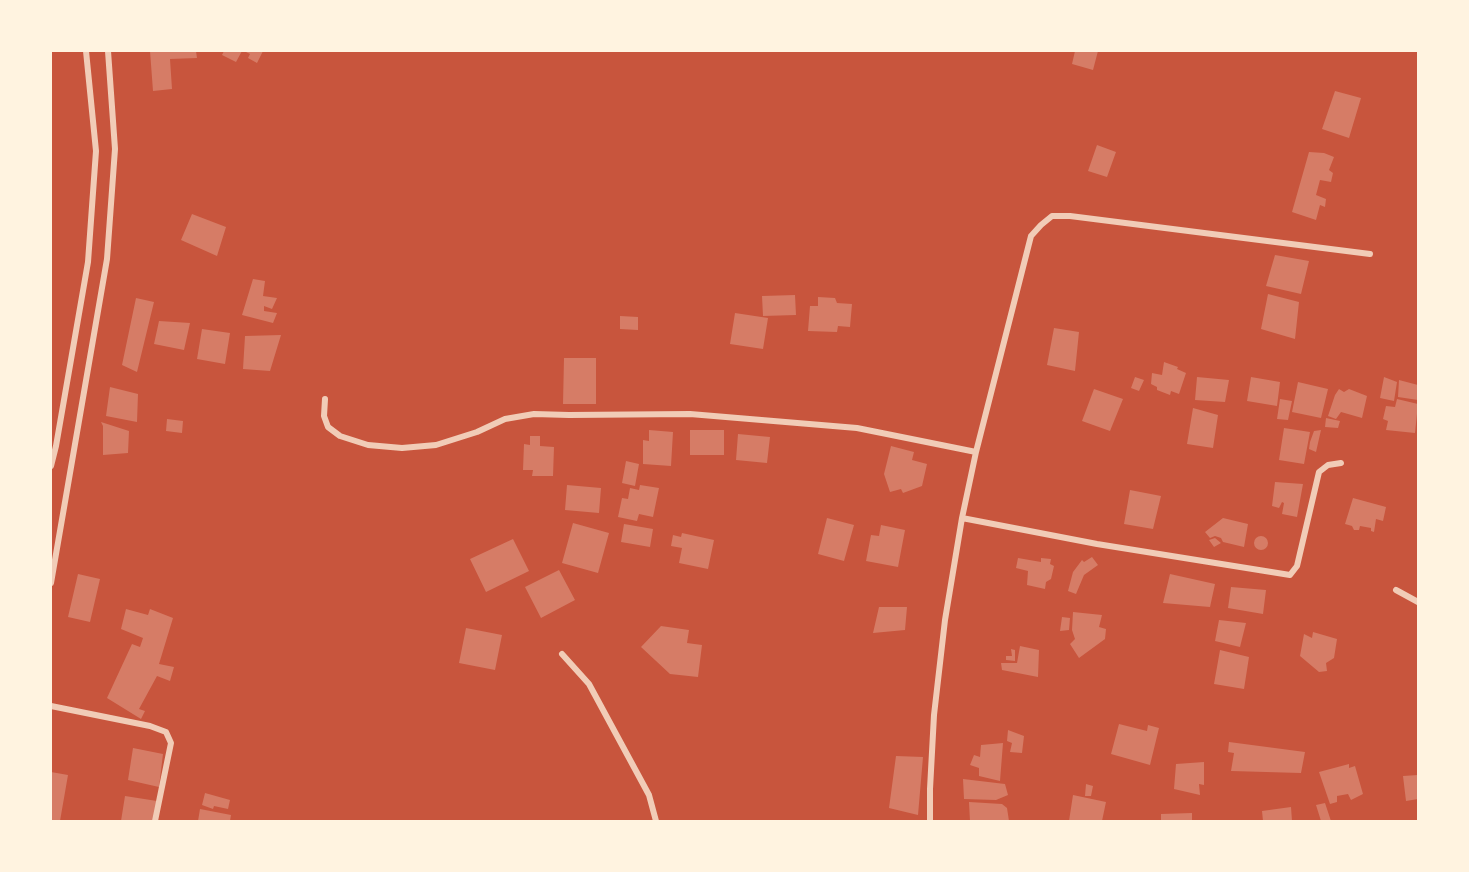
<!DOCTYPE html>
<html>
<head>
<meta charset="utf-8">
<style>
	body { margin:0 }
	#map { position:relative; width:1469px; height:872px; overflow:hidden; background:#c8553d; font-family:"Work Sans",sans-serif }
	canvas { display:block }
	.frame { position:absolute; inset:0; border:52px solid #fff3e0; pointer-events:none }
</style>
</head>
<body>
<div id="map">
<canvas width="1469" height="872"></canvas>
<div class="frame"></div>
</div>
<script>
const context = document.querySelector('canvas').getContext('2d');
context.lineJoin = 'round';
function paint(path, color) { context.fillStyle = color; context.fill(path, 'evenodd'); }
const poly = rows => new Path2D(rows.map(r => 'M' + r).join(''));
function strokePath(path, color, width, dash) { context.strokeStyle = color; context.lineWidth = width; context.lineCap = dash ? 'butt' : 'round'; context.setLineDash(dash || []); context.stroke(path); }
const building = poly([
	[150,51,196,51,197,58,170,59,172,89,153,91],
	[224,51,242,51,236,62,222,55],
	[244,51,263,51,257,63,248,58,250,54],
	[1075,51,1098,51,1093,70,1072,64],
	[1335,91,1361,98,1349,138,1322,129],
	[1097,145,1116,152,1107,177,1088,171],
	[1309,152,1324,153,1334,157,1329,170,1333,173,1331,182,1320,180,1316,195,1326,199,1325,207,1320,205,1316,220,1292,212],
	[192,214,226,227,217,256,181,240],
	[1275,255,1309,261,1301,294,1266,286],
	[253,279,265,281,263,296,277,298,272,309,264,306,264,311,277,313,273,323,242,315],
	[1268,294,1299,302,1295,339,1261,329],
	[795,295,796,315,763,316,762,296],
	[818,297,835,298,837,303,852,304,850,327,838,326,837,332,808,331,810,306,818,306],
	[136,298,154,302,137,372,122,365],
	[735,313,768,318,763,349,730,344],
	[620,316,638,317,638,330,620,329],
	[159,321,190,323,184,350,154,344],
	[1054,328,1079,332,1075,371,1047,365],
	[202,329,230,333,225,364,197,359],
	[281,335,270,371,243,369,245,336],
	[564,358,596,358,596,404,563,404],
	[1164,362,1178,367,1177,369,1186,373,1179,394,1171,391,1170,395,1157,390,1157,387,1151,384,1152,373,1162,375],
	[1135,377,1144,380,1139,391,1131,388],
	[1197,377,1229,380,1225,402,1195,400],
	[1251,377,1280,382,1277,406,1247,401],
	[1384,377,1397,382,1394,401,1380,398],
	[1399,380,1418,385,1418,400,1398,397],
	[1298,382,1328,389,1321,418,1292,412],
	[110,387,138,394,137,422,106,416],
	[1094,389,1123,399,1110,431,1082,421],
	[1339,389,1344,392,1349,389,1367,396,1362,418,1341,412,1336,419,1328,416,1335,395],
	[1280,399,1292,401,1288,420,1277,419],
	[1397,399,1418,404,1415,433,1386,430,1388,421,1383,419,1386,406,1395,407],
	[1193,408,1218,415,1213,448,1187,444],
	[1326,418,1340,421,1338,428,1325,427],
	[167,419,183,421,182,433,166,431],
	[101,422,129,431,128,453,103,455,103,426],
	[1284,428,1310,432,1304,464,1279,460],
	[649,430,673,432,671,466,643,464,643,440,649,441],
	[690,430,724,430,724,455,690,455],
	[1321,430,1316,452,1309,449,1310,442,1314,431],
	[738,434,770,437,767,463,736,460],
	[530,436,540,436,540,446,554,447,553,476,532,476,533,470,523,470,524,444,530,445],
	[891,446,914,452,912,460,927,464,922,486,903,493,901,489,890,492,884,474],
	[626,461,639,464,635,486,622,483],
	[1275,482,1303,484,1297,517,1282,514,1284,503,1282,502,1279,508,1272,506],
	[567,485,601,488,599,513,565,510],
	[640,485,659,488,653,517,639,514,637,521,618,517,622,498,628,499,630,488,639,490],
	[1130,490,1161,496,1153,529,1124,524],
	[1353,498,1386,507,1383,521,1376,519,1374,532,1371,531,1371,528,1360,526,1359,530,1354,530,1352,526,1345,524],
	[827,518,854,525,844,561,818,554],
	[1223,518,1248,524,1244,547,1223,542,1221,538,1215,536,1210,538,1205,532],
	[573,523,609,533,598,573,562,563],
	[624,524,653,529,650,547,621,542],
	[881,525,905,530,898,567,866,561,871,535,879,536],
	[682,533,714,540,708,569,679,563,682,548,671,546,673,535,681,537],
	'1254 543a7 7 0 1 1 14 0a7 7 0 1 1-14 0Z',
	[1215,538,1221,543,1214,547,1209,540],
	[513,539,529,571,486,592,470,559],
	[1092,557,1098,565,1084,575,1076,594,1068,591,1073,572,1082,560,1084,562],
	[1018,558,1041,562,1041,558,1051,559,1050,564,1054,566,1051,579,1046,582,1045,589,1027,585,1028,571,1016,568],
	[559,570,575,600,541,618,525,587],
	[78,574,100,579,90,622,68,617],
	[1170,574,1215,584,1210,607,1163,603],
	[1231,587,1266,590,1263,614,1228,608],
	[879,607,907,607,905,630,873,633],
	[126,609,148,615,150,609,173,618,159,664,174,667,170,681,157,676,139,709,145,711,141,719,107,698,132,644,140,647,143,638,121,629],
	[1073,612,1102,615,1099,627,1106,629,1105,639,1079,658,1070,644,1075,639,1072,630],
	[1062,617,1070,618,1069,630,1060,631],
	[1219,620,1246,623,1240,647,1215,641],
	[661,626,689,630,687,643,702,645,698,677,670,674,641,647],
	[466,628,502,635,495,670,459,663],
	[1313,632,1337,639,1334,658,1326,663,1327,671,1319,672,1300,656,1304,634,1312,638],
	[1020,646,1039,650,1038,677,1002,670,1001,663,1017,663],
	[1011,649,1015,650,1015,661,1006,660,1006,656,1012,656],
	[1220,650,1249,657,1244,689,1214,684],
	[1119,724,1147,731,1148,725,1159,728,1150,765,1111,754],
	[1008,730,1024,736,1022,753,1010,752,1012,743,1007,741],
	[1229,742,1305,752,1301,773,1231,771,1234,753,1228,752],
	[1003,743,1000,781,979,776,979,768,970,765,974,755,980,757,981,745],
	[133,748,163,754,159,787,128,780],
	[896,756,923,757,918,815,889,808],
	[1204,762,1204,785,1199,784,1200,795,1174,789,1176,764],
	[1349,764,1349,768,1355,766,1363,794,1351,800,1348,794,1337,796,1337,802,1330,804,1319,772],
	[51,772,68,775,60,821,51,821],
	[1418,775,1418,799,1406,801,1403,776],
	[963,779,1005,784,1008,795,996,800,964,799],
	[1086,784,1093,786,1091,796,1085,796],
	[205,793,230,800,228,809,214,806,213,809,202,805],
	[1073,795,1106,802,1102,821,1069,821],
	[125,796,157,801,154,821,121,821],
	[969,802,1002,804,1007,808,1009,821,970,821],
	[1325,803,1331,821,1321,821,1316,805],
	[1291,807,1292,821,1263,821,1262,811],
	[200,809,231,815,230,821,198,821],
	[1192,813,1192,821,1161,821,1161,814]
]);
const minor = poly([
	[325,399,324,416,328,427,340,436,368,445,402,448,436,445,477,432,505,419,534,414,569,415,690,414,857,428,976,452],
	[51,466,56,446,88,262,96,151,86,51],
	[962,518,1097,544,1290,575,1297,566,1319,472,1328,465,1341,463],
	[51,583,107,259,115,149,108,51],
	[1396,590,1418,602],
	[562,654,589,684,649,795,656,821],
	[51,706,150,726,166,732,171,743,155,821],
	[930,821,930,789,934,715,945,620,962,518,976,452,1031,236,1041,225,1052,216,1070,216,1370,254]
]);
paint(building, '#d67c66');
strokePath(minor, '#f1ccb7', 6);
</script>
</body>
</html>
